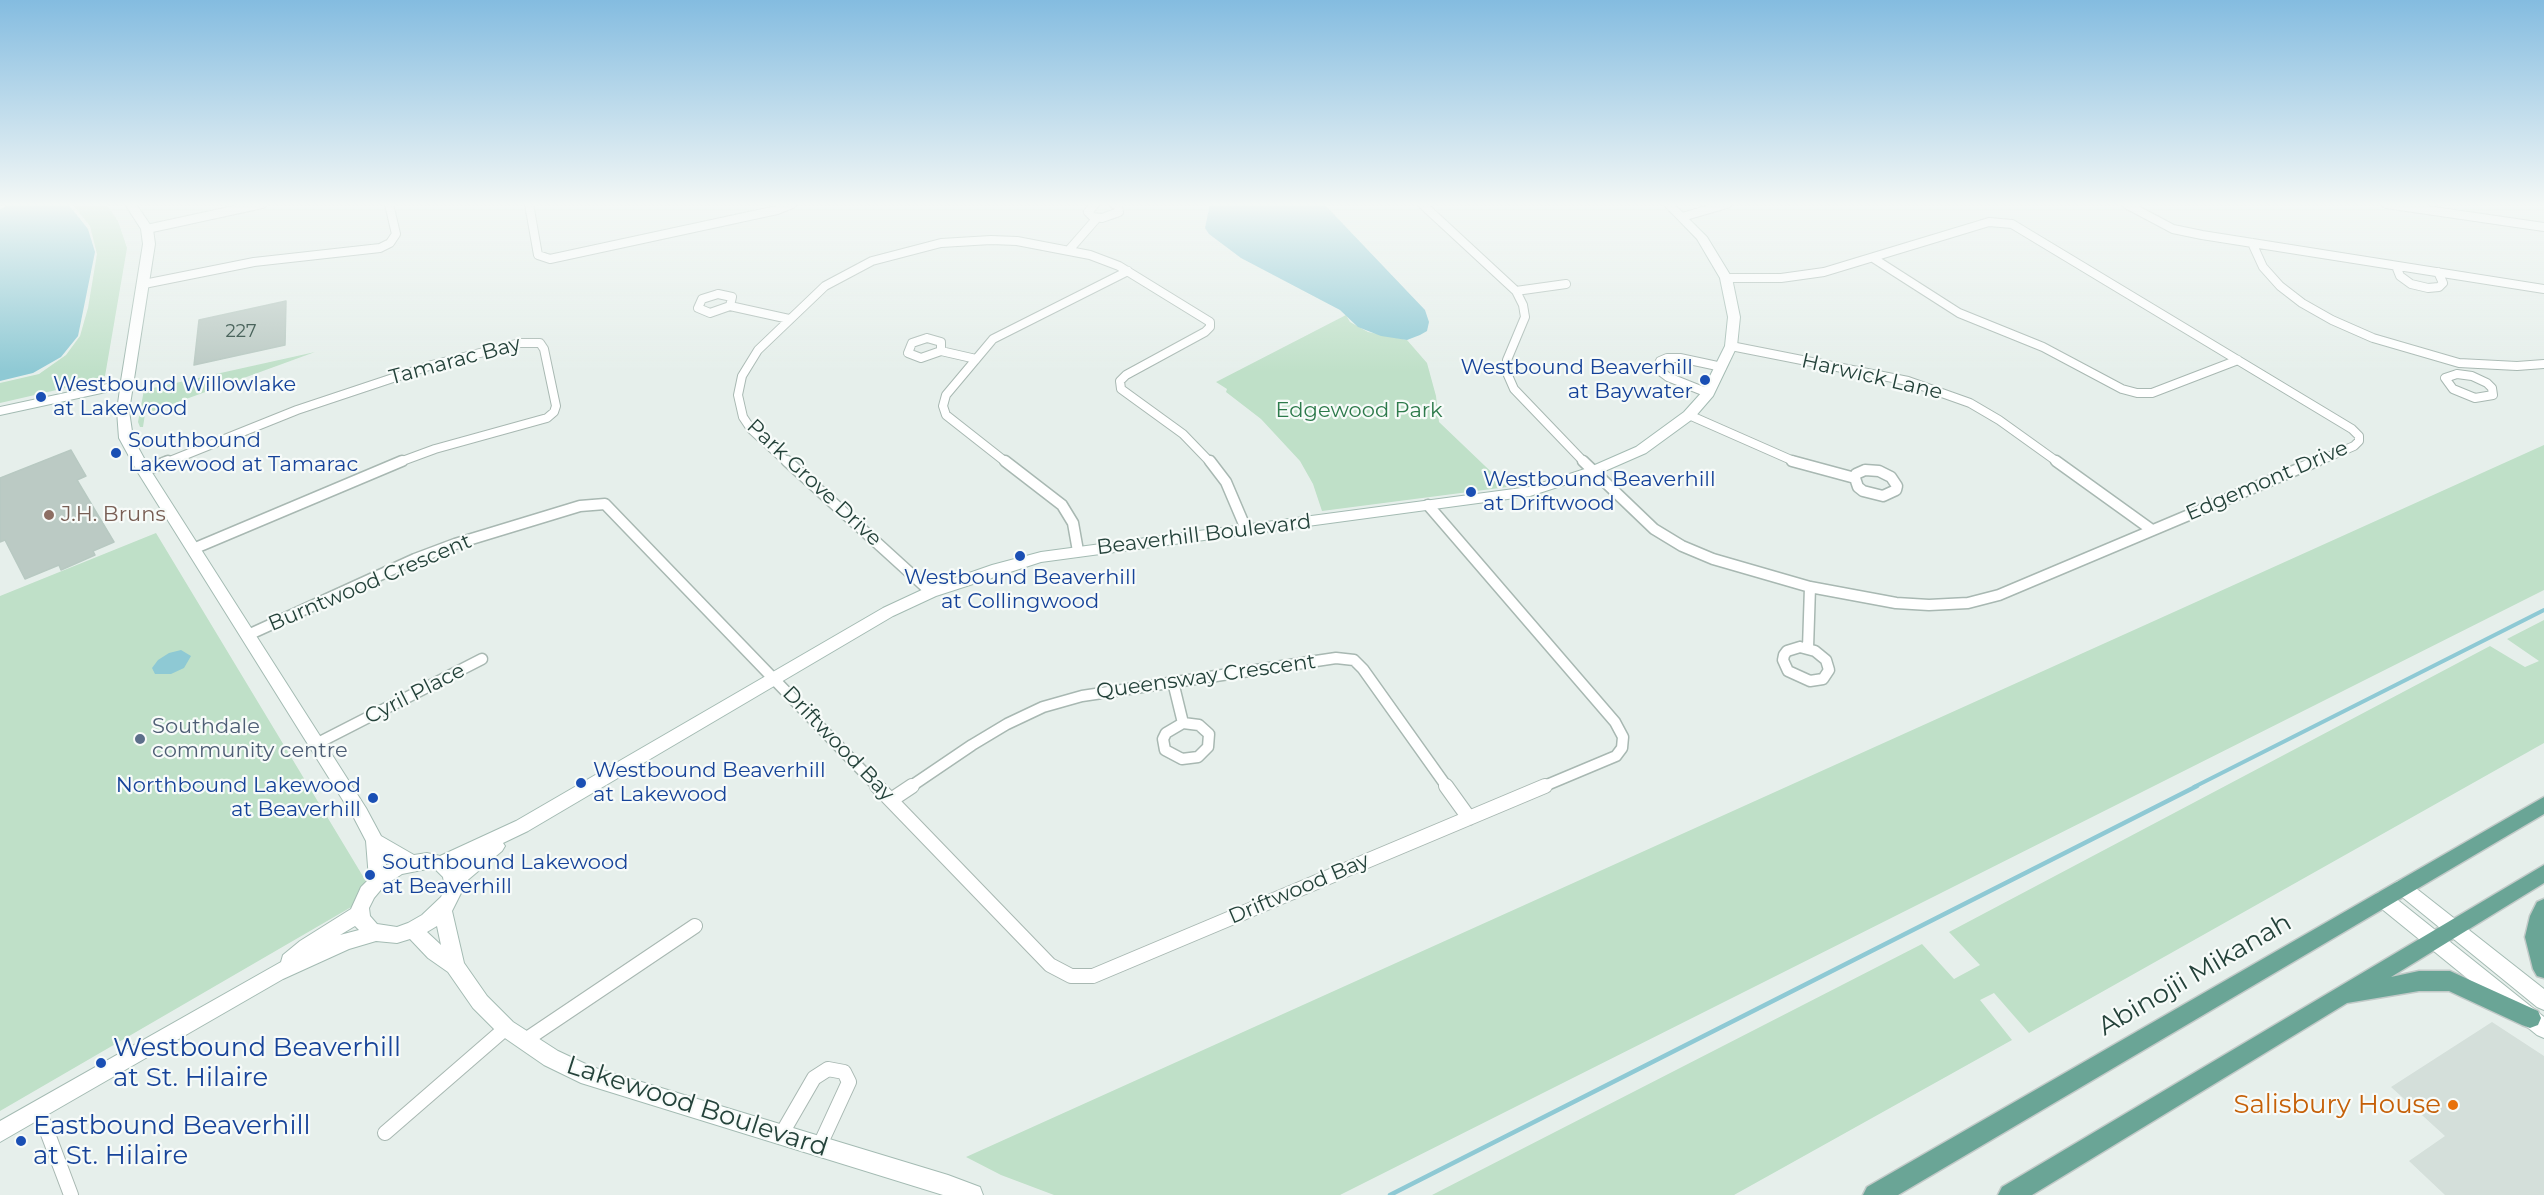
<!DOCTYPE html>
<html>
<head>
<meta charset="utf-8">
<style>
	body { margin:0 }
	canvas { display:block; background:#e6efeb }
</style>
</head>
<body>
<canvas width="2544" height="1195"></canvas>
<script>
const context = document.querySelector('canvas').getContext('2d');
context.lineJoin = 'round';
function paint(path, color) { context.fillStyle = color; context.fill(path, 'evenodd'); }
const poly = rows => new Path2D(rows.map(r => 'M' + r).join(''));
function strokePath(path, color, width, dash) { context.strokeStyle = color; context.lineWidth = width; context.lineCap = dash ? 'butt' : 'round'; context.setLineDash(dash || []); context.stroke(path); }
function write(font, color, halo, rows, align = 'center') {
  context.font = font + ' Montserrat,sans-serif'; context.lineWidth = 4.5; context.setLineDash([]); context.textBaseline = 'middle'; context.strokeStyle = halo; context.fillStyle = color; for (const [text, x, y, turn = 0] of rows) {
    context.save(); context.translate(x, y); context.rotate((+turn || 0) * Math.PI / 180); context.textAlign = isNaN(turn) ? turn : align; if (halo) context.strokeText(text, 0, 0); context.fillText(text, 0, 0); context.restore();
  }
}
const built = poly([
	[2492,1022,2544,1056,2544,1195,2445,1195,2409,1161,2445,1136,2391,1087]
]);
const green = poly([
	[72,204,106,204,118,221,127,248,105,376,74,386,0,403,0,383,39,374,66,355,80,336,88,308,97,254,90,226],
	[1346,315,1350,322,1368,332,1407,340,1427,363,1436,396,1439,422,1507,487,1322,511,1313,484,1300,461,1261,419,1226,392,1227,389,1216,382],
	[315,352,145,414,143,427,140,427,138,422,144,390],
	[2544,445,2544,590,1340,1195,1054,1195,1001,1175,966,1157],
	[156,533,367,883,353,906,0,1111,0,596],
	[2544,620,2544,743,2029,1033,1994,993,1980,1000,2012,1040,1734,1195,1432,1195,1922,944,1954,979,1980,965,1949,932,2490,646,2525,667,2539,661,2507,639]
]);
const water = poly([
	[11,204,68,204,88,229,95,252,78,336,61,357,33,373,0,381,0,209],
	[1210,204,1324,204,1425,310,1429,322,1427,331,1420,335,1407,340,1381,336,1358,327,1340,310,1241,258,1209,234,1205,228],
	[181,650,191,656,184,668,171,674,155,674,152,668,158,660,169,653]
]);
const streamFar1 = poly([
	[2194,787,2544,610]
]);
const stream = poly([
	[1390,1195,2197,786]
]);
const building = poly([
	[286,301,285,345,194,365,199,320,286,301],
	[71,450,86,476,77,480,114,542,93,551,95,555,61,570,59,565,25,579,5,540,0,542,0,478,71,450]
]);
const streetFar2 = poly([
	[529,204,538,255,550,259,777,210,792,204],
	[1095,204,1088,212,1093,217,1102,218,1119,212,1118,206,1114,204],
	[1422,204,1516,291,1523,305,1525,317,1507,360,1507,373,1514,389,1585,463],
	[2126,204,2173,229,2202,235,2544,289],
	[2386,204,2544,227],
	[1682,217,1727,204],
	[147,229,262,204],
	[2252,243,2263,267,2280,286,2302,303,2332,320,2373,338,2459,363,2517,366,2544,364],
	[1069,250,1097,218],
	[1873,258,1959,313,2043,347,2122,389,2137,393,2152,393,2238,360],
	[2396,266,2400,276,2411,284,2428,288,2439,287,2443,283,2438,272],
	[1726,278,1781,278,1824,272,1989,222,2012,224,2352,429,2359,436,2359,441,2354,446,2314,463],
	[144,284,254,262,380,248,390,243,396,234,389,204],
	[1516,291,1566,284],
	[718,294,732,297,730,306,710,313,698,308,702,299,718,294],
	[730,306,789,319],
	[927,338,941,342,941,351,921,358,908,353,912,343,927,338],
	[1731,346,1908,381,1970,403,1999,420,2059,463],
	[941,351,976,359],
	[2457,374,2472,376,2487,383,2492,388,2493,395,2475,398,2453,389,2445,378,2457,374],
	[1708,393,1668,377,1660,371,1658,366,1660,361,1667,358,1680,358,1722,367],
	[1689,415,1798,463],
	[165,463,297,410,432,365,520,343,540,343,544,349,556,406,554,412,547,418,435,449,397,463],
	[788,463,751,429,743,417,738,395,742,376,758,350,825,286,872,261,941,243,991,240,1017,241,1090,255,1119,266,1210,322,1210,327,1205,332,1126,375,1120,381,1121,389,1183,434,1211,463],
	[1007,463,946,415,943,406,946,395,993,339,1128,271]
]);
const streetFar1 = poly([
	[787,461,931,592],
	[1005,461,1062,505,1073,523,1078,551],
	[1210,461,1226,482,1246,529],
	[1583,461,1654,529,1682,546,1713,559,1810,587,1896,603,1929,605,1968,603,1999,595,2317,461],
	[1792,461,1855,478],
	[2056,461,2152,530],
	[1865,470,1879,471,1891,477,1897,486,1896,490,1883,496,1863,491,1858,487,1855,478,1856,474,1865,470],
	[144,471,168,461],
	[1428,505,1615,722,1623,737,1622,748,1616,756,1542,787],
	[193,549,402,461],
	[248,635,415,559,455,544,580,506,605,504,878,787],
	[1800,647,1815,651,1826,660,1829,670,1823,679,1810,681,1788,671,1783,660,1784,655,1787,651,1800,647],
	[1808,648,1810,587],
	[1173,682,1183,723],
	[1183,723,1199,725,1209,734,1208,747,1198,757,1182,759,1165,750,1163,739,1166,733,1183,723],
	[316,744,482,659],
	[910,787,972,745,1007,724,1043,707,1082,696,1336,658,1354,660,1363,669,1447,787]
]);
const street = poly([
	[877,786,1050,965,1071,976,1093,976,1545,786],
	[1446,786,1469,818],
	[891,800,912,786],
	[524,1041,695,926],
	[39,1110,71,1195],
	[385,1133,506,1028],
	[781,1135,814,1078,828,1069,844,1072,849,1082,819,1147]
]);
const secondary = poly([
	[125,204,136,204,153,229,155,244,129,411,133,438,151,471,366,808,381,836,414,855,427,853,440,856,516,821,883,608,926,588,992,565,1041,552,1529,487,1588,468,1636,447,1684,412,1702,392,1725,346,1728,317,1720,278,1697,239,1663,204,1674,204,1707,237,1732,278,1740,317,1737,346,1713,396,1694,418,1646,453,1598,474,1530,496,1041,562,936,596,893,616,528,831,503,843,505,846,502,851,463,884,463,889,452,911,464,963,487,996,513,1022,558,1051,592,1067,948,1175,980,1187,983,1195,943,1195,581,1083,544,1065,499,1034,473,1008,448,972,428,958,410,939,397,943,376,941,349,949,283,979,0,1142,0,1121,281,962,283,955,300,941,351,909,361,887,369,879,366,841,354,818,137,471,119,438,117,411,120,389,0,415,0,407,121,381,143,244,141,229,125,204],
	[385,856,395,862,386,866,385,856],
	[427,869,436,870,443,877,445,889,441,897,422,915,408,923,397,927,377,924,370,916,369,908,374,898,384,886,402,874,427,869],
	[355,926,359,930,340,935,355,926],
	[437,926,441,945,427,932,437,926],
	[2402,879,2408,882,2544,989,2544,1010,2537,1007,2396,892,2393,887,2396,882,2402,879],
	[2383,891,2389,893,2544,1017,2544,1038,2537,1035,2377,905,2374,899,2377,893,2383,891]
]);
const primary = poly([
	[2544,797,2544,814,1898,1195,1863,1195,1867,1187,2544,797],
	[2544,865,2544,883,2391,977,2419,971,2450,971,2538,1011,2541,1018,2538,1025,2530,1028,2522,1025,2449,991,2419,991,2347,1003,2032,1195,1998,1195,2002,1187,2544,865],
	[2544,899,2544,978,2537,976,2533,969,2525,937,2530,916,2537,902,2544,899]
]);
const markers = [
	[1705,380,6,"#1a4fb4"],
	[41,397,6,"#1a4fb4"],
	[116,453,6,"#1a4fb4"],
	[1471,492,6,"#1a4fb4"],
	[49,515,6,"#8d6e63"],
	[1020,556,6,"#1a4fb4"],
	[140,739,6,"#5c6f8a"],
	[581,783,6,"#1a4fb4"],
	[373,798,6,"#1a4fb4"],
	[370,875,6,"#1a4fb4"],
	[101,1063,6,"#1a4fb4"],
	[2453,1105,6,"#e8710a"],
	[21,1141,6,"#1a4fb4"]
];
const numberNames = [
	["227",241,332]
];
const streetNames = [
	["Tamarac Bay",455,361,-15],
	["Harwick Lane",1872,377,13],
	["Edgemont Drive",2267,481,-23],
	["Park Grove Drive",814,483,43],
	["Beaverhill Boulevard",1204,535,-7],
	["Burntwood Crescent",370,583,-23],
	["Queensway Crescent",1206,677,-8],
	["Cyril Place",415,694,-27],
	["Driftwood Bay",838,744,46],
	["Driftwood Bay",1299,889,-23]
];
const transitNames = [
	["Westbound Beaverhill",1693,368,"right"],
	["at Baywater",1693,392,"right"],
	["Westbound Willowlake",53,385],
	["at Lakewood",53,409],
	["Southbound",128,441],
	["Lakewood at Tamarac",128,465],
	["Westbound Beaverhill",1483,480],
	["at Driftwood",1483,504],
	["Westbound Beaverhill",1020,578,"center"],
	["at Collingwood",1020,602,"center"],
	["Westbound Beaverhill",593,771],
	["at Lakewood",593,795],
	["Northbound Lakewood",361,786,"right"],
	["at Beaverhill",361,810,"right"],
	["Southbound Lakewood",382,863],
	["at Beaverhill",382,887]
];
const parkNames = [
	["Edgewood Park",1359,411]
];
const educationNames = [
	["J.H. Bruns",61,515]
];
const serviceNames = [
	["Southdale",152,727],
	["community centre",152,751]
];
const nearStreetnames = [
	["Abinojii Mikanah",2195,975,-30],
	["Lakewood Boulevard",697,1107,18]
];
const nearTransitnames = [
	["Westbound Beaverhill",113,1048],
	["at St. Hilaire",113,1078],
	["Eastbound Beaverhill",33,1126],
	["at St. Hilaire",33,1156]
];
const nearFoodnames = [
	["Salisbury House",2441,1105]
];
paint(built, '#d4dfda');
paint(green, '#bfe0c8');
paint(water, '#8ec9d4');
strokePath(streamFar1, '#8ec9d4', 4);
strokePath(stream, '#8ec9d4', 4.5);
paint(building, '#bbcac4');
strokePath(building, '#b8c9c2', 1.5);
strokePath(streetFar2, '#a8b8b2', 10);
strokePath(streetFar1, '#a8b8b2', 13);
strokePath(street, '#a8b8b2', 16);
strokePath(secondary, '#a4bbb3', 2);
strokePath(primary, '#c2cac8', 3);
strokePath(streetFar2, '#fff', 8);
strokePath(streetFar1, '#fff', 10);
strokePath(street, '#fff', 14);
paint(secondary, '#fff');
paint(primary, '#6aa596');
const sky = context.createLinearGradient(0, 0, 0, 372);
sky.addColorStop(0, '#84bce0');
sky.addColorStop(0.55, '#f4f8f6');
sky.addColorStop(1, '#f4f8f600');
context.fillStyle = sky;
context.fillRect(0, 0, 2544, 372);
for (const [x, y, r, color] of markers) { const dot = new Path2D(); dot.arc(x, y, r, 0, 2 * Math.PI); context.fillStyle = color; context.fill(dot); strokePath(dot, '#f7fbf9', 2); }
write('18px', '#4a645c', null, numberNames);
write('21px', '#24423a', '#f7fbf9', streetNames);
write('21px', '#164399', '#f7fbf9', transitNames, 'left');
write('21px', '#2d7a4b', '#f7fbf9', parkNames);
write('21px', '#785e54', '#f7fbf9', educationNames, 'left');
write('21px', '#4e5e75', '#f7fbf9', serviceNames, 'left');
write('26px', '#24423a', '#f7fbf9', nearStreetnames);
write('26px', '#164399', '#f7fbf9', nearTransitnames, 'left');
write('26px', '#c56008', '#f7fbf9', nearFoodnames, 'right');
</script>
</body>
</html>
